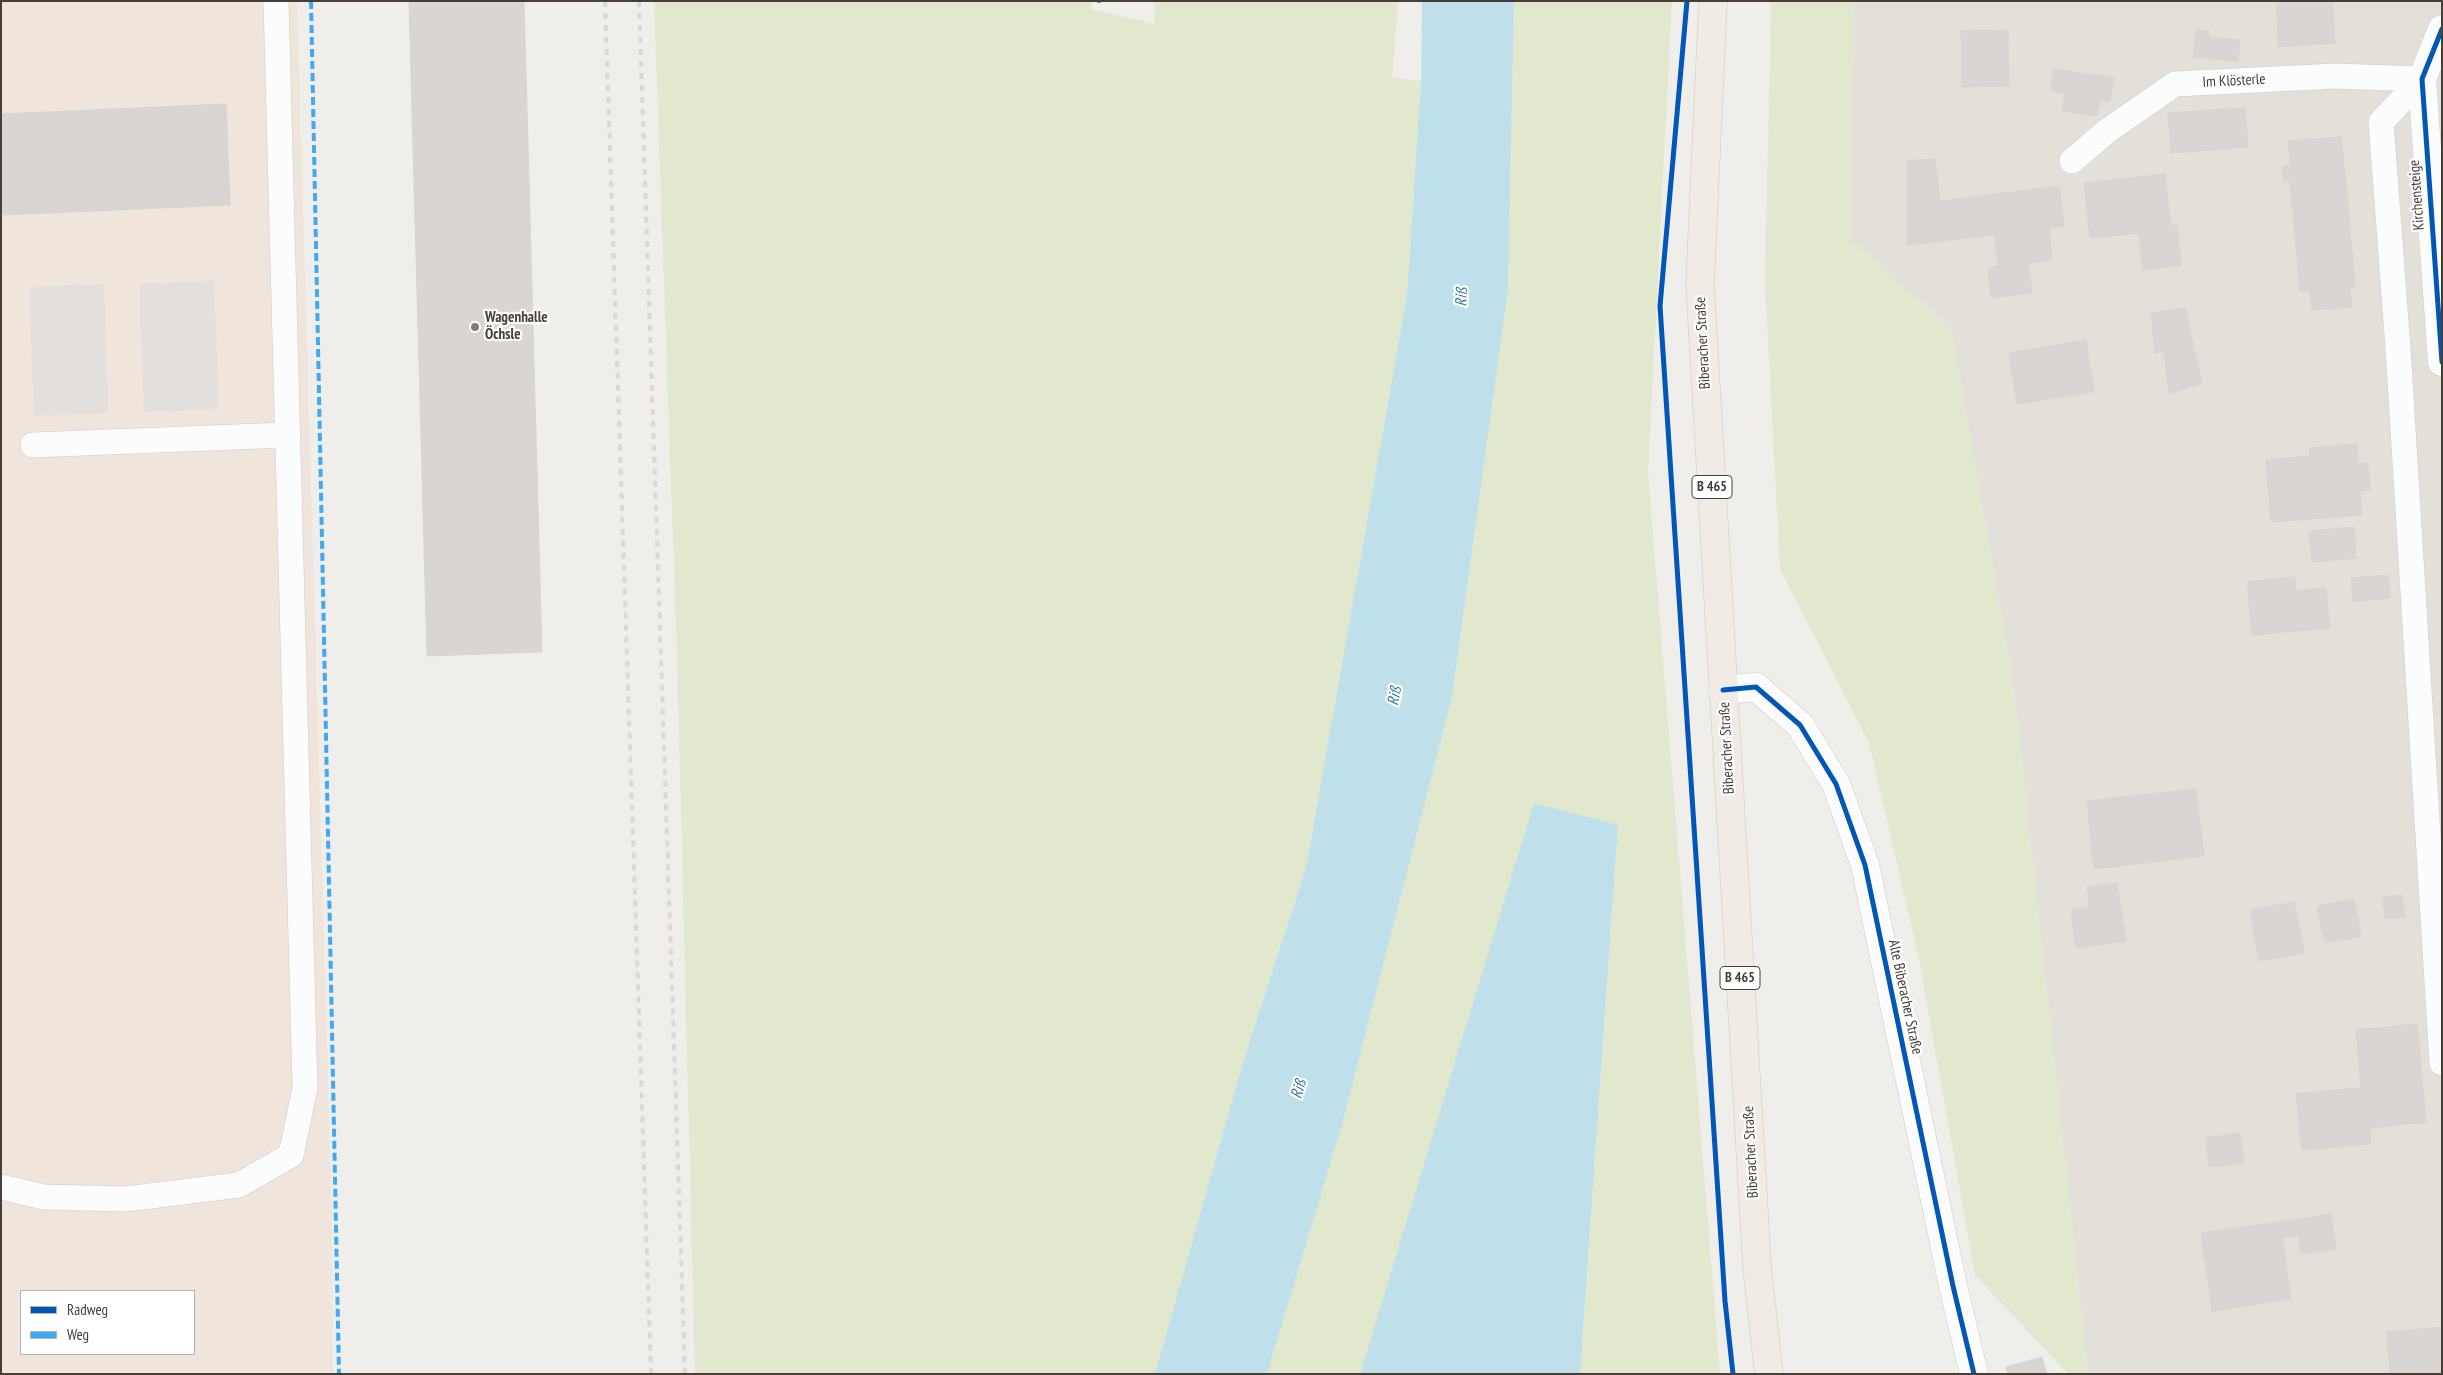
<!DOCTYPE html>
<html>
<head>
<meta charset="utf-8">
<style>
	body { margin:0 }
	#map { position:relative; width:2443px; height:1375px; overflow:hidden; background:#f0eeeb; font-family:"PT Sans Narrow",sans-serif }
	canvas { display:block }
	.frame { position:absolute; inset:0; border:2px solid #463e37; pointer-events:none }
	.legend { position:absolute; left:20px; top:1290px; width:175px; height:65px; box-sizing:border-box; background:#fff; border:1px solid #b5b2af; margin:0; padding:6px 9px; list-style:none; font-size:15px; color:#463e37 }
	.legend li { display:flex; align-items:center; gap:10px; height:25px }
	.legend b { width:25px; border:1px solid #b5b2af }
</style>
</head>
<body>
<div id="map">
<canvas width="2443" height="1375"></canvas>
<div class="frame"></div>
<ul class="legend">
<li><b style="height:6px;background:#0057b8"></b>Radweg</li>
<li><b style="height:6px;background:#3fa9f5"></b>Weg</li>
</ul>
</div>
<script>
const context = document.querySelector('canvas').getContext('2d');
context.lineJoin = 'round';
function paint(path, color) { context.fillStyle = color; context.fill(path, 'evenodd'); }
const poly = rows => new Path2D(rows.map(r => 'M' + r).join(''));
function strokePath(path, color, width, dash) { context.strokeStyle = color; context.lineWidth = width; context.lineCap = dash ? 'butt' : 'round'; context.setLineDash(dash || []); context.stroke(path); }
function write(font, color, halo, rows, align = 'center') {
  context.font = font + ' "PT Sans Narrow",sans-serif'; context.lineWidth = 4.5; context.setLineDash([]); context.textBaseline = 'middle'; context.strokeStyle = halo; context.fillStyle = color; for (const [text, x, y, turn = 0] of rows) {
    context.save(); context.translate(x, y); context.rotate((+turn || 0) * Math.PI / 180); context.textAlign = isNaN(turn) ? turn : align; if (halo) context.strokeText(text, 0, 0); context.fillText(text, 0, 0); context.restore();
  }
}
const residential = poly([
	[1854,1,2442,1,2442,1374,2088,1374,2014,688,1951,328,1851,241]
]);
const commercial = poly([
	[1,1,297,1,332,1216,333,1374,1,1374],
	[21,1291,194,1291,194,1354,21,1354]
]);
const green = poly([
	[654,1,1092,1,1091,9,1154,24,1155,1,1398,1,1392,77,1421,81,1407,295,1306,868,1243,1062,1155,1374,695,1374,677,654],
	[1514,1,1672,1,1648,471,1720,1374,1580,1374,1618,826,1535,803,1360,1374,1267,1374,1343,1121,1452,697,1508,290],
	[1771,1,1854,1,1851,241,1951,328,2014,688,2088,1374,2068,1374,1975,1275,1919,959,1869,743,1780,569,1765,284]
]);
const parking = poly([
	[214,281,219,409,144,412,139,284],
	[104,284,108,413,34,416,29,287]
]);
const water = poly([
	[1422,1,1514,1,1508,290,1452,697,1343,1121,1267,1374,1155,1374,1243,1062,1306,868,1407,295,1421,81],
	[1534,803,1618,825,1580,1374,1360,1374]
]);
const building = poly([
	[409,1,524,1,542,652,427,656,409,1],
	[2276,1,2333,1,2333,7,2306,9,2306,18,2277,19,2276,1],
	[2333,7,2335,43,2278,47,2277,19,2306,18,2306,9,2333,7],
	[2008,30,2009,86,1962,87,1961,31,2008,30],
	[2196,30,2209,31,2208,37,2240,40,2238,61,2193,57,2196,30],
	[2054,69,2114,78,2110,101,2100,100,2097,116,2062,111,2065,93,2051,91,2054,69],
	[226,104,230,205,1,215,1,114,226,104],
	[2245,108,2248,147,2171,153,2168,113,2245,108],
	[2341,137,2346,185,2291,190,2290,181,2284,181,2282,166,2290,165,2288,141,2341,137],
	[1935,159,1940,201,1989,195,1994,235,1907,245,1907,161,1935,159],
	[2165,174,2171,226,2177,225,2181,265,2143,270,2139,233,2090,238,2084,183,2165,174],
	[2346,185,2355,286,2300,291,2291,190,2346,185],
	[2059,186,2064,226,1994,235,1989,195,2059,186],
	[2049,228,2052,260,2028,263,2032,293,1991,298,1988,268,1998,266,1994,235,2049,228],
	[2350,287,2352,307,2312,310,2310,290,2350,287],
	[2185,308,2202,383,2169,394,2164,352,2155,353,2151,313,2185,308],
	[2086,340,2094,392,2017,404,2009,353,2086,340],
	[2357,444,2358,464,2368,463,2370,490,2360,491,2362,515,2271,522,2266,460,2310,456,2309,448,2357,444],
	[2354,527,2356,558,2312,562,2309,531,2354,527],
	[2388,575,2390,598,2353,602,2351,578,2388,575],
	[2295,577,2296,591,2326,588,2330,628,2252,635,2247,582,2295,577],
	[2196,789,2204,856,2094,869,2087,801,2196,789],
	[2117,883,2126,941,2076,948,2071,910,2090,907,2087,887,2117,883],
	[2402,895,2405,917,2385,919,2383,897,2402,895],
	[2354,899,2361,936,2325,943,2317,906,2354,899],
	[2294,902,2304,953,2259,961,2250,910,2294,902],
	[2417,1024,2426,1122,2370,1128,2366,1087,2361,1087,2356,1030,2417,1024],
	[2366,1087,2371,1144,2302,1150,2296,1094,2366,1087],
	[2240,1133,2244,1163,2209,1167,2206,1138,2240,1133],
	[2331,1214,2336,1249,2301,1254,2299,1235,2283,1238,2280,1222,2331,1214],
	[2280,1222,2291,1299,2212,1311,2201,1233,2280,1222],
	[2442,1327,2442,1371,2390,1374,2387,1332,2442,1327],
	[2042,1357,2047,1374,2008,1374,2006,1367,2042,1357],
	[2442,1371,2442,1374,2417,1374,2442,1371]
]);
const service = poly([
	[2422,79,2381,122,2398,348,2442,1063],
	[2072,161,2107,131,2175,84,2335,76,2422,79],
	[33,445,286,435],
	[1,1187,44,1197,126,1199,239,1185,291,1155,305,1088,276,1]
]);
const minor = poly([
	[2442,29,2422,79,2442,362],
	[1723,690,1756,687,1800,725,1836,784,1865,865,1953,1286,1974,1374]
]);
const primary = poly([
	[1713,1,1700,284,1757,1266,1769,1374]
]);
const rail = poly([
	[605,1,651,1374],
	[639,1,685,1374]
]);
const quiet = poly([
	[311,1,339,1374],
	[1099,3,1099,1]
]);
const cycleway = poly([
	[1687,1,1660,306,1725,1301,1733,1374],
	[2442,29,2422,79,2442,362],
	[1723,690,1756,687,1800,725,1836,784,1865,865,1953,1286,1974,1374]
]);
const markers = [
	[475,327,5,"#827c76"]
];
const shields = [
	[1712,487,40],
	[1740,978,40]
];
const shieldNames = [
	["B 465",1712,487],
	["B 465",1740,978]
];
const streetNames = [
	["Im Klösterle",2234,81,-3],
	["Kirchensteige",2417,195,-94],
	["Biberacher Straße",1703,343,-93],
	["Biberacher Straße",1727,748,-93],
	["Alte Biberacher Straße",1905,997,78],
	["Biberacher Straße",1751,1152,-93]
];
const poiNames = [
	["Wagenhalle",485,318],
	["Öchsle",485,335]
];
const waterNames = [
	["Riß",1462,297,-88],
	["Riß",1395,696,-79],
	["Riß",1299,1089,-74]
];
paint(residential, '#e3dfd9');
paint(commercial, '#efe5dc');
paint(green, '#e1e8cd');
paint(parking, '#e2dfdc');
paint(water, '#bfdfeb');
paint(building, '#d8d5d2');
strokePath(building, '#d8d5d1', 1);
strokePath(service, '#ceccc9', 26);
strokePath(minor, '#ceccc9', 29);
strokePath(primary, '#d1c8ba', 29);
strokePath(service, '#fdfcfc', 25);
strokePath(minor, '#fdfcfc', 28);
strokePath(primary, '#f0ebe4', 28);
strokePath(rail, '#d9d9d8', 4, [6, 6]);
strokePath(quiet, '#3fa9f5', 4, [8, 4]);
strokePath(cycleway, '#0057b8', 5);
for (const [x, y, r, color] of markers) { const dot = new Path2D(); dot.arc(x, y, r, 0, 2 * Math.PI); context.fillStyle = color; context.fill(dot); strokePath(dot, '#fff', 2); }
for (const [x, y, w] of shields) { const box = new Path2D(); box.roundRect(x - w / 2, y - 11.5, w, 23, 4); context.fillStyle = '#fff'; context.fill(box); strokePath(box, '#463e37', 1); }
write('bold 14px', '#463e37', null, shieldNames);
write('15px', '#463e37', '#fff', streetNames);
write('bold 15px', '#463e37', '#fff', poiNames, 'left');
write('italic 16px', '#357c9b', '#fff', waterNames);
</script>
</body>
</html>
